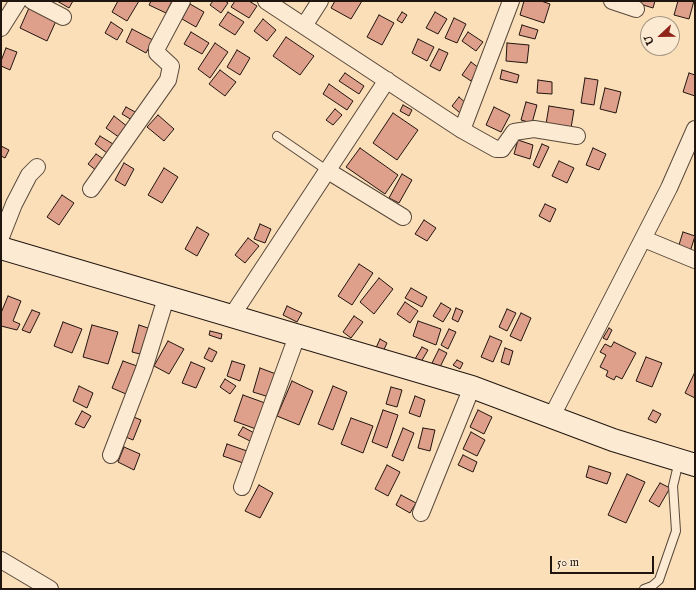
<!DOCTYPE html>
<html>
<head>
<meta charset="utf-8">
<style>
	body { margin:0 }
	#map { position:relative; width:696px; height:590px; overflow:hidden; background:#fbdfb9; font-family:"IM FELL English",serif }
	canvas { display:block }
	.frame { position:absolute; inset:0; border:2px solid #21150f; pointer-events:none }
	.north { position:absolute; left:640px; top:16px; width:40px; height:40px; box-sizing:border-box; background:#fcead2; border:1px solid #a49584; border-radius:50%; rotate:248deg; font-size:11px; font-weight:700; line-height:16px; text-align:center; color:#21150f }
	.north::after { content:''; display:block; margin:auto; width:14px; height:18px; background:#8f2418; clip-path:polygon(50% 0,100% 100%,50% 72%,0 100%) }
	.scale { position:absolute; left:550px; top:556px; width:104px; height:18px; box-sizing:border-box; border:2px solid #21150f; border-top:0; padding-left:5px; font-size:12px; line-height:14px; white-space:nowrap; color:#21150f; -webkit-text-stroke:3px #fcead2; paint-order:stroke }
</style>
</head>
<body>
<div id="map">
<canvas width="696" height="590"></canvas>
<div class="frame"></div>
<div class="north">U</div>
<div class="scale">50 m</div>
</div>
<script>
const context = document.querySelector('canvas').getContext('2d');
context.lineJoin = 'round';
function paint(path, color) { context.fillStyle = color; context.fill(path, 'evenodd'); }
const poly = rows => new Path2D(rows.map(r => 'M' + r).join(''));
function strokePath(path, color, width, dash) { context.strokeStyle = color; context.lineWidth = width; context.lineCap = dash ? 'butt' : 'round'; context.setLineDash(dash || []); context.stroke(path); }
const building = poly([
	[57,1,73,1,69,8,57,1],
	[118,1,139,1,127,21,112,12,118,1],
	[151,1,172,1,166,13,149,5,151,1],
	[213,1,225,1,228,3,221,13,210,5,213,1],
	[235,1,249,1,257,6,249,18,231,7,235,1],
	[335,1,362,1,351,19,331,8,335,1],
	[524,1,541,1,550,4,544,23,520,15,524,1],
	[641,1,655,1,653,8,640,4,641,1],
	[678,1,694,1,689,19,674,15,678,1],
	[190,4,204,12,196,27,182,19,190,4],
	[29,8,56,21,47,41,20,28,29,8],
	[228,12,244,22,235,35,219,25,228,12],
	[402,12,407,15,402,23,397,20,402,12],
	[435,12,447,19,438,34,426,28,435,12],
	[379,15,394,23,382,45,367,37,379,15],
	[454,18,466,24,457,43,445,38,454,18],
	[263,19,276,30,267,41,254,31,263,19],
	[111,22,123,30,117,40,105,33,111,22],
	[522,25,538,30,535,39,519,35,522,25],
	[132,29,153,40,146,53,126,42,132,29],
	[191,32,209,43,202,54,184,44,191,32],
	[468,32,483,42,476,51,462,41,468,32],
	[286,37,314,56,300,75,273,56,286,37],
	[418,39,434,47,427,61,412,53,418,39],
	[215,43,228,52,210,78,198,69,215,43],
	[507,43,529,45,527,63,506,61,507,43],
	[6,48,17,52,10,70,1,66,1,61,6,48],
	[439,49,448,53,440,71,430,66,439,49],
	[237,50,250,58,240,75,227,67,237,50],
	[471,62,479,68,471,81,462,75,471,62],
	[220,70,236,82,225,96,209,84,220,70],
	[502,70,519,75,517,83,500,79,502,70],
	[345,73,364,86,359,94,339,81,345,73],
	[689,73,695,75,695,96,683,92,689,73],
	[585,78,598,80,594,105,581,103,585,78],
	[538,80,552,82,552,94,537,93,538,80],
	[329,84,353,101,347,110,323,94,329,84],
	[605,88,621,92,616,113,600,109,605,88],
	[459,97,467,104,460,113,452,106,459,97],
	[526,102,537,105,532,123,521,120,526,102],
	[403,105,412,110,409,116,400,111,403,105],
	[549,106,574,110,571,128,546,124,549,106],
	[126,107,137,113,132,120,122,114,126,107],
	[494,107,510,115,501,132,486,125,494,107],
	[335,109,342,115,333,125,326,120,335,109],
	[393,113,418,130,397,160,373,143,393,113],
	[158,115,174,129,164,141,147,127,158,115],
	[114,116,128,127,120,138,106,128,114,116],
	[100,136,113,144,107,153,95,144,100,136],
	[518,140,533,145,530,159,514,154,518,140],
	[542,144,549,147,539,168,533,165,542,144],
	[1,146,9,150,5,158,1,156,1,146],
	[360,148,398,175,385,194,346,167,360,148],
	[593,148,606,154,599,170,586,165,593,148],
	[96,154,105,160,97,171,88,164,96,154],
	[559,161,574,168,567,183,552,176,559,161],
	[124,163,134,169,125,186,115,180,124,163],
	[164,168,178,177,162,203,148,195,164,168],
	[402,174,412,180,399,203,389,198,402,174],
	[62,195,74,203,59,225,47,217,62,195],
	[545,204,556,209,550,222,539,216,545,204],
	[424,220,436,228,427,241,415,234,424,220],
	[260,224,271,229,265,243,254,239,260,224],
	[197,227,209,234,197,256,185,249,197,227],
	[683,232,695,236,690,252,678,248,683,232],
	[248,238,259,246,245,263,235,255,248,238],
	[359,264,373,273,352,305,338,296,359,264],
	[379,278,393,289,374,314,360,302,379,278],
	[411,288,427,297,422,307,405,298,411,288],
	[8,296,21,301,13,321,20,324,17,330,1,326,1,313,8,296],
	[405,302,418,311,410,323,397,314,405,302],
	[441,303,451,309,443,322,433,316,441,303],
	[287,306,302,313,297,322,283,315,287,306],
	[456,308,463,311,458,322,452,319,456,308],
	[507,309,516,313,507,331,499,327,507,309],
	[32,310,40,313,30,333,22,330,32,310],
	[521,313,531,318,521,341,510,336,521,313],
	[354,316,363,322,351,338,343,332,354,316],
	[418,321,441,329,436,345,413,336,418,321],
	[63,322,82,329,72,353,54,346,63,322],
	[92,325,118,332,108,364,83,357,92,325],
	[139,325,151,329,144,355,132,352,139,325],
	[609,328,612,330,607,340,603,338,609,328],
	[449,329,456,332,448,349,441,345,449,329],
	[210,331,222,334,221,339,209,335,210,331],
	[490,336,502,341,493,362,481,357,490,336],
	[380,339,387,343,382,354,375,350,380,339],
	[168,341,184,349,169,374,154,366,168,341],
	[614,342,636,353,622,379,616,376,614,380,606,376,608,371,600,367,606,355,600,352,605,344,611,347,614,342],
	[422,347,428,350,421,362,415,359,422,347],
	[209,348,217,352,212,362,204,358,209,348],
	[505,348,513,351,509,365,501,362,505,348],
	[439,349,447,353,440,367,432,363,439,349],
	[646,357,662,363,652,387,636,381,646,357],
	[457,360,463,363,460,369,453,365,457,360],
	[123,361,137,366,126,394,112,388,123,361],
	[232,361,245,365,240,381,227,376,232,361],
	[191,362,205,368,196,388,182,383,191,362],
	[260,368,276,374,269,397,253,392,260,368],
	[694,374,695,374,695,398,685,393,694,374],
	[225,379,236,386,230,394,220,387,225,379],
	[292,381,313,391,299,425,277,416,292,381],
	[79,386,93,393,87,408,73,401,79,386],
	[333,386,347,392,333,430,318,424,333,386],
	[391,387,402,390,397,407,386,404,391,387],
	[243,395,265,403,256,429,234,421,243,395],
	[415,396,425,400,420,417,409,413,415,396],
	[383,410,398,415,387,448,372,442,383,410],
	[478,410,492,417,484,434,470,427,478,410],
	[653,410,661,414,656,423,648,419,653,410],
	[82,411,91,416,84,428,75,424,82,411],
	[129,415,141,420,133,440,121,435,129,415],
	[351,418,373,426,363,453,341,444,351,418],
	[243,427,258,435,254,443,238,435,243,427],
	[403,428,414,433,403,461,392,456,403,428],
	[423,428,435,430,430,451,418,448,423,428],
	[471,432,485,440,477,456,463,449,471,432],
	[227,444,250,452,246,464,223,456,227,444],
	[124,447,140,454,134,470,118,462,124,447],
	[463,455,477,462,473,472,458,465,463,455],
	[387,465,400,472,388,496,375,489,387,465],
	[589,466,611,473,607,484,586,477,589,466],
	[627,474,645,482,626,523,608,515,627,474],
	[660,483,670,488,659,507,649,501,660,483],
	[259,485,273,493,260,518,245,511,259,485],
	[401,495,416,503,410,513,396,505,401,495]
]);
const lane = poly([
	[277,136,328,171],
	[644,589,652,586,659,580,676,531,673,486,679,461]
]);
const street = poly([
	[32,1,63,17],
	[266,1,462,130,496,149,502,149,514,132,534,129,577,136],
	[612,1,636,9],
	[304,26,320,1],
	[1,28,18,1],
	[462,130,511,1],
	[328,171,403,217],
	[91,189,168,80,171,66,157,53,157,48,182,1],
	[1,237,14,204,29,175,37,167],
	[644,239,695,260],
	[231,317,387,80],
	[552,416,669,188,695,129],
	[111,455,144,369,166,298],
	[242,487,297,336],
	[421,513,472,387],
	[1,560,50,589]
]);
const secondary = poly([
	[1,248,472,387,613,440,695,465]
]);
paint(building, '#de9f8b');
strokePath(building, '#21150f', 1);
strokePath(lane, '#58483a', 10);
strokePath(street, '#58483a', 18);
strokePath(secondary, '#21150f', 24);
strokePath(lane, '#fcead2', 8);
strokePath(street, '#fcead2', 16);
strokePath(secondary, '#fcead2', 22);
</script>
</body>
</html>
